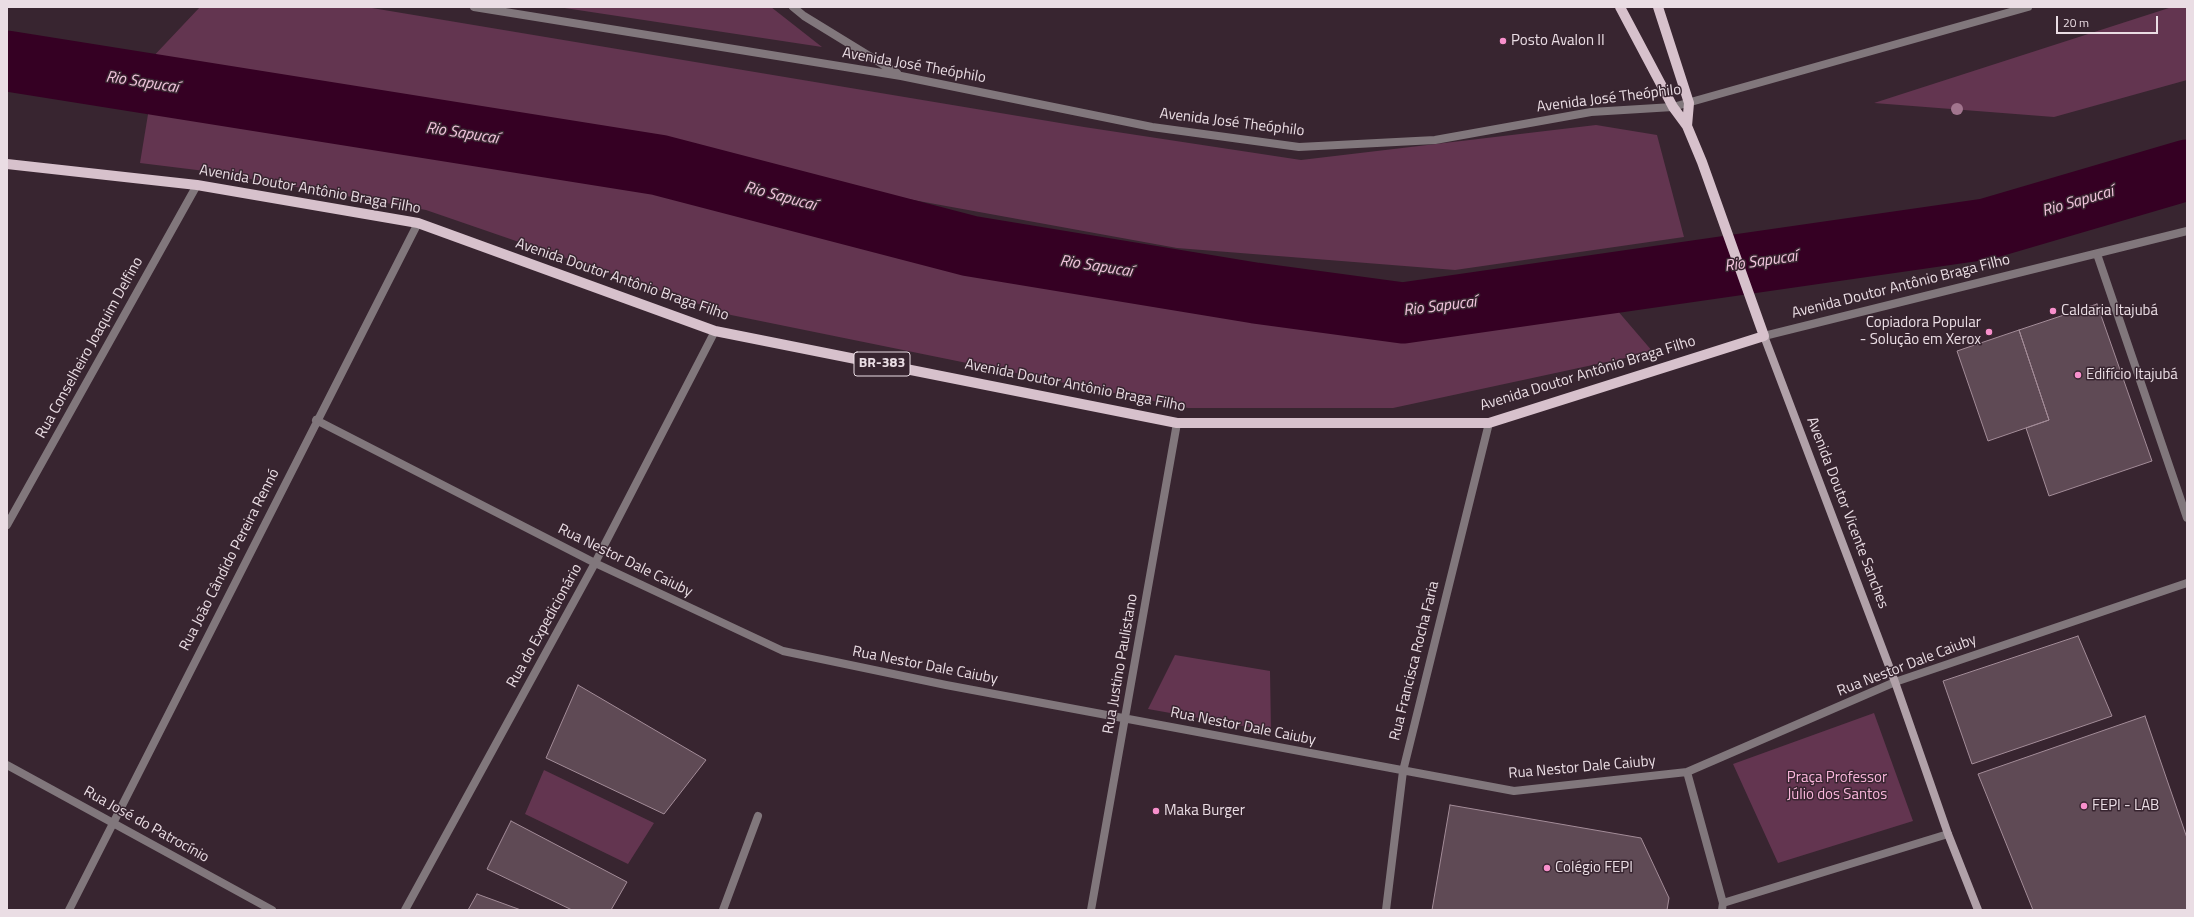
<!DOCTYPE html>
<html>
<head>
<meta charset="utf-8">
<style>
	body { margin:0 }
	#map { position:relative; width:2194px; height:917px; overflow:hidden; background:#382530; font-family:"Titillium Web",sans-serif }
	canvas { display:block }
	.frame { position:absolute; inset:0; border:8px solid #eadde4; pointer-events:none }
	.scale { position:absolute; left:2056px; top:16px; width:102px; height:18px; box-sizing:border-box; border:2px solid #eadde4; border-top:0; padding-left:5px; font-size:12px; line-height:14px; white-space:nowrap; color:#eadde4; -webkit-text-stroke:3px #382530; paint-order:stroke }
</style>
</head>
<body>
<div id="map">
<canvas width="2194" height="917"></canvas>
<div class="frame"></div>
<div class="scale">20 m</div>
</div>
<script>
const context = document.querySelector('canvas').getContext('2d');
context.lineJoin = 'round';
function paint(path, color) { context.fillStyle = color; context.fill(path, 'evenodd'); }
const poly = rows => new Path2D(rows.map(r => 'M' + r).join(''));
function strokePath(path, color, width, dash) { context.strokeStyle = color; context.lineWidth = width; context.lineCap = dash ? 'butt' : 'round'; context.setLineDash(dash || []); context.stroke(path); }
function write(font, color, halo, rows, align = 'center') {
  context.font = font + ' "Titillium Web",sans-serif'; context.lineWidth = 3; context.setLineDash([]); context.textBaseline = 'middle'; context.strokeStyle = halo; context.fillStyle = color; for (const [text, x, y, turn = 0] of rows) {
    context.save(); context.translate(x, y); context.rotate((+turn || 0) * Math.PI / 180); context.textAlign = isNaN(turn) ? turn : align; if (halo) context.strokeText(text, 0, 0); context.fillText(text, 0, 0); context.restore();
  }
}
const green = poly([
	[200,7,366,7,1084,127,1301,160,1596,125,1657,135,1684,237,1455,270,1177,248,149,61],
	[558,7,771,7,822,47],
	[2172,7,2187,7,2187,80,2054,117,1874,103],
	[151,96,648,176,961,253,1406,331,1611,303,1653,352,1393,408,1188,408,731,315,426,210,205,171,140,163],
	[1175,655,1270,671,1271,731,1148,709],
	[1874,713,1913,821,1778,863,1733,764],
	[544,770,654,823,628,864,525,814]
]);
const river = poly([
	[7,61,659,165,970,246,1255,293,1403,313,1986,229,2187,170]
]);
const building = poly([
	[2097,304,2152,461,2049,496,2026,428,2049,420,2019,330,2097,304],
	[2019,330,2049,420,1988,441,1957,351,2019,330],
	[2078,636,2112,716,1972,764,1943,681,2078,636],
	[578,685,706,760,664,814,546,758,578,685],
	[2145,716,2187,838,2187,910,2033,910,1978,774,2145,716],
	[1450,805,1641,838,1669,898,1667,910,1432,910,1450,805],
	[511,821,627,882,611,910,572,910,487,869,511,821],
	[477,894,521,910,468,910,477,894]
]);
const minor = poly([
	[474,7,901,76,1152,127,1299,147,1435,140,1591,112,1673,107,2028,7],
	[793,7,804,16,897,73],
	[2097,254,2187,518],
	[1764,336,2187,231],
	[316,420,595,563,783,651,946,685,1514,791,1687,772,1895,682,2187,583],
	[7,525,197,185],
	[7,765,272,910],
	[1687,772,1723,903,1722,910],
	[1723,903,1948,834],
	[69,910,418,223],
	[405,910,595,563,715,331],
	[723,910,758,816],
	[1091,910,1177,423],
	[1386,910,1403,771,1489,423]
]);
const secondary = poly([
	[1764,336,1895,682,1948,834,1978,910]
]);
const primary = poly([
	[1658,7,1689,103,1687,126],
	[7,164,197,185,418,223,715,331,1177,423,1489,423,1764,336,1702,162,1687,126,1673,107,1620,7]
]);
const trees = [
	[1957,109]
];
const markers = [
	[1503,41,4,"#f890cc"],
	[2053,311,4,"#f890cc"],
	[1989,332,4,"#f890cc"],
	[2078,375,4,"#f890cc"],
	[2084,806,4,"#f890cc"],
	[1156,811,4,"#f890cc"],
	[1547,868,4,"#f890cc"]
];
const shields = [
	[882,364,56]
];
const shieldNames = [
	["BR-383",882,364]
];
const poiNames = [
	["Posto Avalon II",1511,41],
	["Caldaria Itajubá",2061,311],
	["Copiadora Popular",1981,323,"right"],
	["- Solução em Xerox",1981,340,"right"],
	["Edifício Itajubá",2086,375],
	["FEPI - LAB",2092,806],
	["Maka Burger",1164,811],
	["Colégio FEPI",1555,868]
];
const streetNames = [
	["Avenida José Theóphilo",914,66,10],
	["Avenida José Theóphilo",1609,99,-7],
	["Avenida José Theóphilo",1232,123,7],
	["Avenida Doutor Antônio Braga Filho",310,190,10],
	["Avenida Doutor Antônio Braga Filho",622,280,19],
	["Avenida Doutor Antônio Braga Filho",1901,287,-14],
	["Rua Conselheiro Joaquim Delfino",90,348,-61],
	["Avenida Doutor Antônio Braga Filho",1588,374,-17],
	["Avenida Doutor Antônio Braga Filho",1075,386,11],
	["Avenida Doutor Vicente Sanches",1847,513,69],
	["Rua João Cândido Pereira Rennó",230,560,-63],
	["Rua Nestor Dale Caiuby",625,561,26],
	["Rua do Expedicionário",545,626,-61],
	["Rua Francisca Rocha Faria",1415,661,-76],
	["Rua Justino Paulistano",1121,664,-80],
	["Rua Nestor Dale Caiuby",925,666,11],
	["Rua Nestor Dale Caiuby",1907,666,-21],
	["Rua Nestor Dale Caiuby",1243,727,11],
	["Rua Nestor Dale Caiuby",1582,768,-5],
	["Rua José do Patrocínio",146,825,29]
];
const parkNames = [
	["Praça Professor",1837,778],
	["Júlio dos Santos",1837,795]
];
const waterNames = [
	["Rio Sapucaí",142,83,9],
	["Rio Sapucaí",462,134,9],
	["Rio Sapucaí",780,197,15],
	["Rio Sapucaí",2078,202,-16],
	["Rio Sapucaí",1761,262,-8],
	["Rio Sapucaí",1096,267,9],
	["Rio Sapucaí",1440,307,-7]
];
paint(green, '#633550');
strokePath(river, '#350023', 61);
paint(building, '#5f4a55');
strokePath(building, '#a38c98', 1);
strokePath(minor, '#81777c', 8);
strokePath(secondary, '#b1a1a9', 8);
strokePath(primary, '#d7c1cc', 10);
context.fillStyle = '#a2758e';
for (const [x, y] of trees) { context.beginPath(); context.arc(x, y, 6, 0, 2 * Math.PI); context.fill(); }
for (const [x, y, r, color] of markers) { const dot = new Path2D(); dot.arc(x, y, r, 0, 2 * Math.PI); context.fillStyle = color; context.fill(dot); strokePath(dot, '#382530', 1.5); }
for (const [x, y, w] of shields) { const box = new Path2D(); box.roundRect(x - w / 2, y - 12, w, 24, 3); context.fillStyle = '#382530'; context.fill(box); strokePath(box, '#eadde4', 1); }
write('bold 14px', '#eadde4', null, shieldNames);
write('15px', '#eadde4', '#382530', poiNames, 'left');
write('15px', '#eadde4', '#382530', streetNames);
write('15px', '#f9b6db', '#382530', parkNames);
write('italic 16px', '#f2c5dd', '#382530', waterNames);
</script>
</body>
</html>
